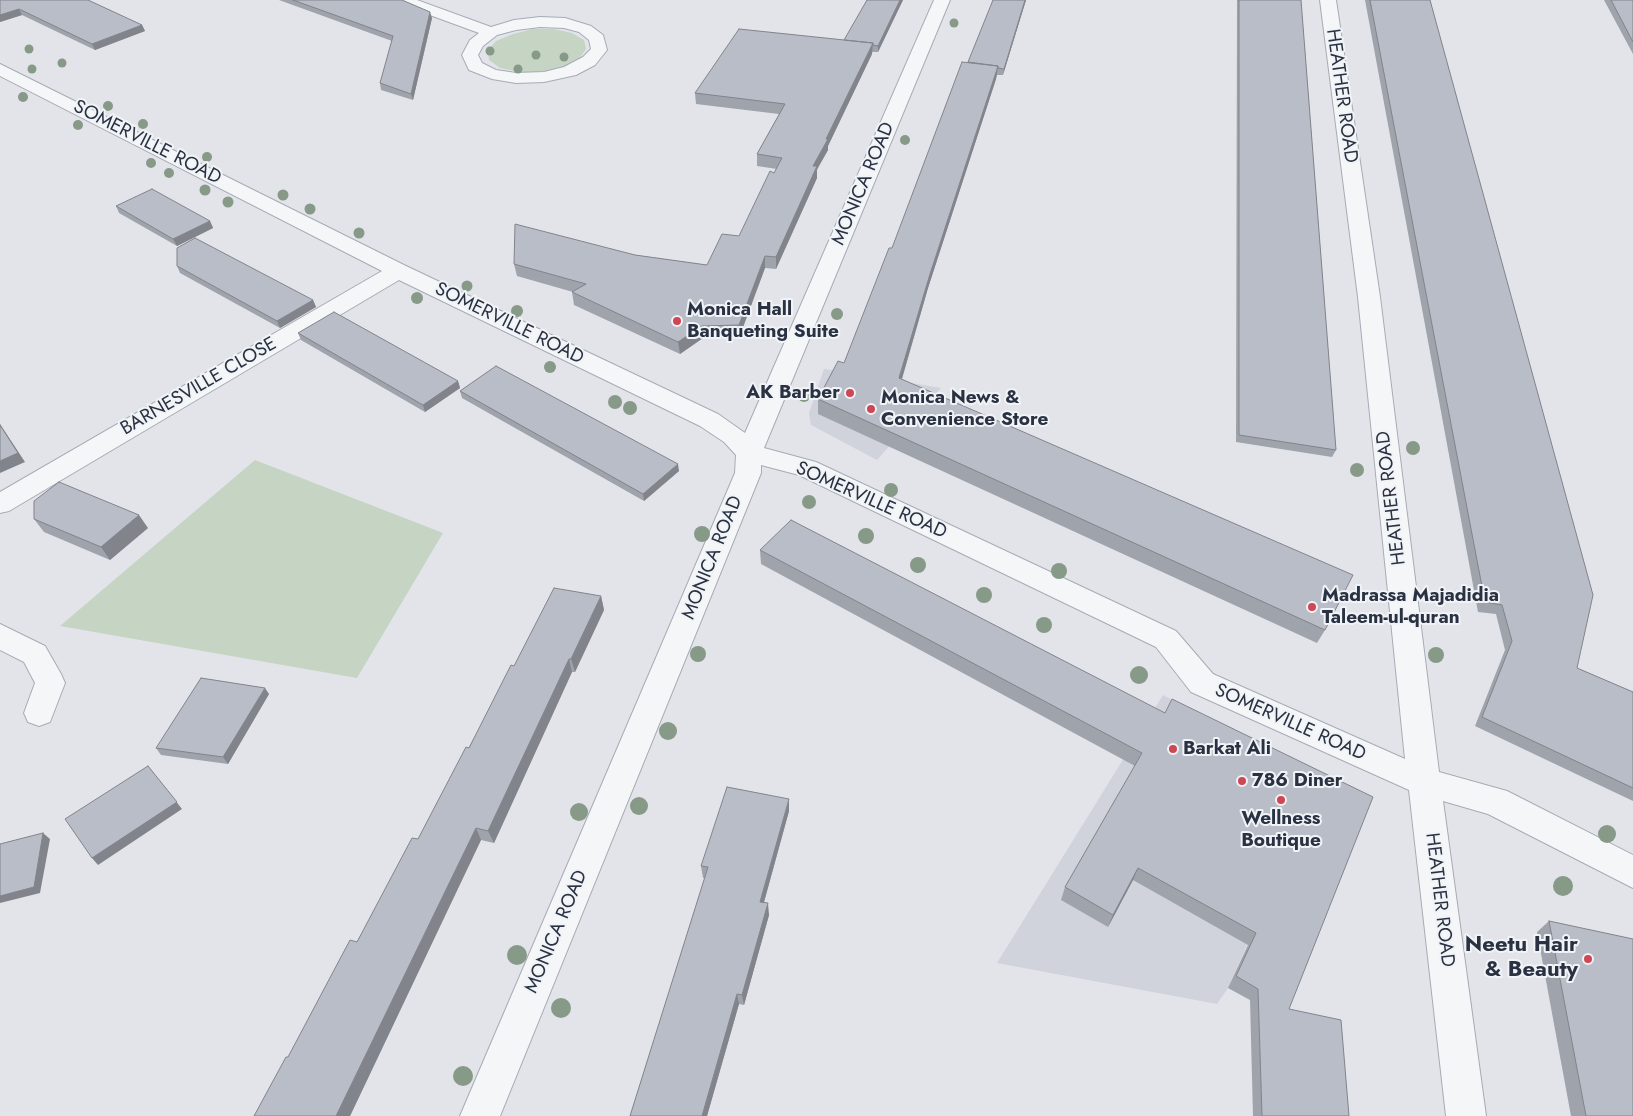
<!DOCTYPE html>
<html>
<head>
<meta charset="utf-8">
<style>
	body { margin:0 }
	canvas { display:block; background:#e2e4ea }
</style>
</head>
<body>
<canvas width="1633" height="1116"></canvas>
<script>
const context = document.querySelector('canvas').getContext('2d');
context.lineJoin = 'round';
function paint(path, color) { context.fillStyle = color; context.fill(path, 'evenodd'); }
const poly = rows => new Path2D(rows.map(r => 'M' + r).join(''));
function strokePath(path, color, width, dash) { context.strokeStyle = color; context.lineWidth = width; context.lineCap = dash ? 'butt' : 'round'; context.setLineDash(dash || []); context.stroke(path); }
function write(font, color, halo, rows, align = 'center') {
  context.font = font + ' Jost,sans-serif'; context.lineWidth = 4; context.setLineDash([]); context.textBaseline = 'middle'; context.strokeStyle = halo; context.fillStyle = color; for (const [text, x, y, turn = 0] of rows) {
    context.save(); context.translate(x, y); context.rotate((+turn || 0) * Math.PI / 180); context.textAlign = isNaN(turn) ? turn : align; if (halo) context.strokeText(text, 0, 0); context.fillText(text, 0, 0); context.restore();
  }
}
const built = poly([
	[824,369,847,372,941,388,877,460,811,425,809,413],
	[1163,695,1317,778,1317,787,1228,988,1217,1004,997,963]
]);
const green = poly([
	[533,29,554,29,572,33,584,40,586,49,579,59,563,67,541,72,519,72,500,68,489,60,488,50,496,41,513,34],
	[255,460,443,533,357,678,60,626]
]);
const minor = poly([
	[394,0,417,0,491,27,514,20,540,17,565,18,591,26,603,35,607,50,595,65,576,75,544,82,516,83,492,79,469,70,462,55,470,40,479,33,397,3,394,0],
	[540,27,564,28,579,32,589,40,591,49,583,57,564,67,544,72,516,73,496,70,482,63,478,55,483,46,497,35,516,30,540,27],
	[934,0,950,0,764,448,816,462,1176,631,1213,674,1405,759,1358,297,1320,0,1336,0,1380,297,1439,772,1507,791,1633,855,1633,888,1488,814,1443,801,1486,1116,1446,1116,1409,790,1191,692,1156,647,799,475,761,465,761,473,500,1116,460,1116,735,473,736,455,724,442,700,426,399,280,9,511,0,513,0,492,382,271,0,76,0,64,406,266,718,414,745,433,934,0],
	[0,624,45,646,61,674,65,683,50,722,39,726,28,722,24,713,35,683,24,662,0,650,0,624]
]);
const trees = [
	[954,23,4.5],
	[29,49,4.5],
	[490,51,4.5],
	[536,55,4.5],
	[564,57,4.5],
	[62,63,4.5],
	[32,69,4.5],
	[518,69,4.5],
	[23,97,5],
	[108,106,5],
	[143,124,5],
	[78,125,5],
	[905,140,5],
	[207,157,5],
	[151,163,5],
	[169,173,5],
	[205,190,5.5],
	[283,195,5.5],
	[228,202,5.5],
	[310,209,5.5],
	[359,233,5.5],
	[467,286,5.5],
	[417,298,6],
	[517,311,6],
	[837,314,6],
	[550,367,6],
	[804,396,6],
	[615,402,7],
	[630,408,7],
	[1413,448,7],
	[1357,470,7],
	[891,490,7],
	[809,502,7],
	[702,534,8],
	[866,536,8],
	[918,565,8],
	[1059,571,8],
	[984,595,8],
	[1044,625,8],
	[698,654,8],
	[1436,655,8],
	[1139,675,9],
	[668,731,9],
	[639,806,9],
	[579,812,9],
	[1607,834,9],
	[1563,886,10],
	[517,955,10],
	[561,1008,10],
	[463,1076,10]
];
const wall = poly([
	[0,0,142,25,145,31,95,50,22,15,0,22],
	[279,0,402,0,432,18,413,100,381,90,380,83,392,41],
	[903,0,878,52,872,52,872,54,828,146,828,150,817,170,817,178,776,269,765,268,739,338,703,338,680,354,574,305,572,292,573,292,517,276,514,264,635,255,707,265,739,236,777,169,757,166,757,154,779,114,696,104,695,93,844,40],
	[1026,0,1003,75,997,75,996,79,928,288,902,379,1325,630,1317,643,818,414,818,399,844,363,892,248,968,62],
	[1237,0,1301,0,1336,450,1332,457,1236,442],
	[1365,0,1430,0,1577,668,1633,692,1633,801,1475,726,1505,650,1496,614,1478,612],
	[1604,0,1633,0,1633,54],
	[116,206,210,221,213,228,177,246,119,213],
	[177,266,313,300,316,307,280,328,180,273],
	[298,333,458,381,460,388,425,412,301,340],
	[460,391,679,471,644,501,462,398],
	[34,519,148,528,110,560,44,532],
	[760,550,1165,713,1289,1009,1349,1116,1253,1116,1250,1000,1228,988,1248,945,1133,880,1108,927,1061,900,1065,887,1135,766,761,564],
	[601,596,604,610,575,672,572,672,494,843,481,840,350,1116,254,1116,288,1057,418,839,514,666],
	[269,694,228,764,161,755,156,748],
	[789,811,764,902,769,915,744,1005,739,1004,707,1116,630,1116,705,878,703,878,701,866],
	[1549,921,1633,1116,1571,1116,1537,932]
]);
const shadedWall = poly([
	[900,0,903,0,878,52,878,46],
	[1025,0,1026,0,1003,75,1004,69],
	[19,9,22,15,0,22,0,15],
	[430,12,432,18,413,100,411,94],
	[142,25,145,31,95,50,92,44],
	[873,43,872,54,828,146,828,150,817,169,817,178,776,269,776,257,813,166],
	[998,66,996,79,928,288,898,392,899,378,930,274],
	[210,221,213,228,177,246,173,239],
	[765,256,765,268,739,338,739,325],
	[313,300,316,307,280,328,277,321],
	[702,326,703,338,680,354,678,342],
	[458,381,460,388,425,412,423,405],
	[0,424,25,462,0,473],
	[678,464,679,471,644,501,643,494],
	[139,515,148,528,110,560,101,547],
	[601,596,604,610,575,672,571,659],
	[569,659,572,672,494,843,488,831],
	[265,688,269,694,228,764,223,757],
	[148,766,182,809,98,865,92,858],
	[789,799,789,811,761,913,760,902],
	[476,828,481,840,350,1116,336,1116],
	[43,833,50,839,40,893,0,903,0,896],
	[1138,868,1133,880,1108,927,1113,915],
	[768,903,769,915,744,1005,742,995],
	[737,994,739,1004,707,1116,702,1116]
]);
const building = poly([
	[0,0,88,0,142,25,92,44,19,9,0,15,0,0],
	[293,0,402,0,430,12,411,94,380,83,393,36,293,0],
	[867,0,900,0,878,46,873,45,873,43,844,40,867,0],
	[993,0,1025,0,1004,69,998,68,998,66,968,62,993,0],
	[1239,0,1301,0,1336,450,1239,435,1239,0],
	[1370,0,1430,0,1593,595,1577,668,1633,692,1633,788,1482,717,1512,641,1502,605,1485,602,1370,0],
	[1611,0,1633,0,1633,42,1611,0],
	[739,29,873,43,826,139,828,139,813,166,817,166,776,257,765,256,739,325,702,326,678,342,572,292,586,284,514,264,515,224,635,255,707,265,722,234,739,236,770,171,774,173,782,158,757,154,785,104,695,93,739,29],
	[962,62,998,66,930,274,899,378,1353,575,1325,630,818,399,838,361,844,363,889,248,892,248,962,62],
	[152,189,210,221,173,239,116,206,152,189],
	[195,238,313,300,277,321,177,266,177,248,195,238],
	[334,312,458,381,423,405,298,333,334,312],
	[496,366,678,464,643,494,460,391,496,366],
	[0,425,18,453,0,461,0,425],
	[59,482,139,515,101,547,34,519,34,501,59,482],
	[791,520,1165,713,1172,699,1373,797,1289,1009,1341,1020,1349,1116,1262,1116,1258,989,1236,976,1256,933,1138,868,1113,915,1065,887,1142,753,760,550,791,520],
	[554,588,601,596,571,659,569,659,488,831,476,828,336,1116,254,1116,286,1057,288,1057,350,940,357,942,412,838,418,839,466,747,469,748,511,665,514,666,554,588],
	[201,678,265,688,223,757,156,748,201,678],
	[148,766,177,802,92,858,65,819,148,766],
	[727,787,789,799,760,902,768,903,742,995,737,994,702,1116,630,1116,708,867,701,866,727,787],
	[43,833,34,887,0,896,0,844,43,833],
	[1549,921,1633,939,1633,1116,1586,1116,1549,921]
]);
const markers = [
	[677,321,5,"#cf4654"],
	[850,393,5,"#cf4654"],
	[871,409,5,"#cf4654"],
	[1312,607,5,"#cf4654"],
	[1173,749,5,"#cf4654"],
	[1242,781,5,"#cf4654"],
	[1281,800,5,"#cf4654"],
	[1588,959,5,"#cf4654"]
];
const streetNames = [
	["HEATHER ROAD",1341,96,82],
	["SOMERVILLE ROAD",147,143,27],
	["MONICA ROAD",864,184,-67],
	["SOMERVILLE ROAD",509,324,26],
	["BARNESVILLE CLOSE",199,387,-30],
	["HEATHER ROAD",1392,498,-97],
	["SOMERVILLE ROAD",871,501,24],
	["MONICA ROAD",713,558,-68],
	["SOMERVILLE ROAD",1290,723,24],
	["HEATHER ROAD",1439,900,83],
	["MONICA ROAD",557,932,-67]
];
const poiNames = [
	["Monica Hall",687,310],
	["Banqueting Suite",687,332],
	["AK Barber",840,393,"right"],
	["Monica News &",881,398],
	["Convenience Store",881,420],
	["Madrassa Majadidia",1322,596],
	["Taleem-ul-quran",1322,618],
	["Barkat Ali",1183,749],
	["786 Diner",1252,781],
	["Wellness",1281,819,"center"],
	["Boutique",1281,841,"center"]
];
const nearPoinames = [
	["Neetu Hair",1578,946],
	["& Beauty",1578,971]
];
paint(built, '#d0d3dc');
paint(green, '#c6d4c3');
strokePath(minor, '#a7abb4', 2);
paint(minor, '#f4f6f8');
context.fillStyle = '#879a88';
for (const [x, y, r] of trees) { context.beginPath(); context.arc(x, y, r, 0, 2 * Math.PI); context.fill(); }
paint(wall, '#9fa3ab');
paint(shadedWall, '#82848b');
paint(building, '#b9bdc7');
strokePath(building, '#82848b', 1);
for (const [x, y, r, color] of markers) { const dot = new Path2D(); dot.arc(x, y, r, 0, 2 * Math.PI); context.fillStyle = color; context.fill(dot); strokePath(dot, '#f1f4f7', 2); }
write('19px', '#293142', '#f1f4f7', streetNames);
write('bold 19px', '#293142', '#f1f4f7', poiNames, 'left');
write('bold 22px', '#293142', '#f1f4f7', nearPoinames, 'right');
</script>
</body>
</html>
